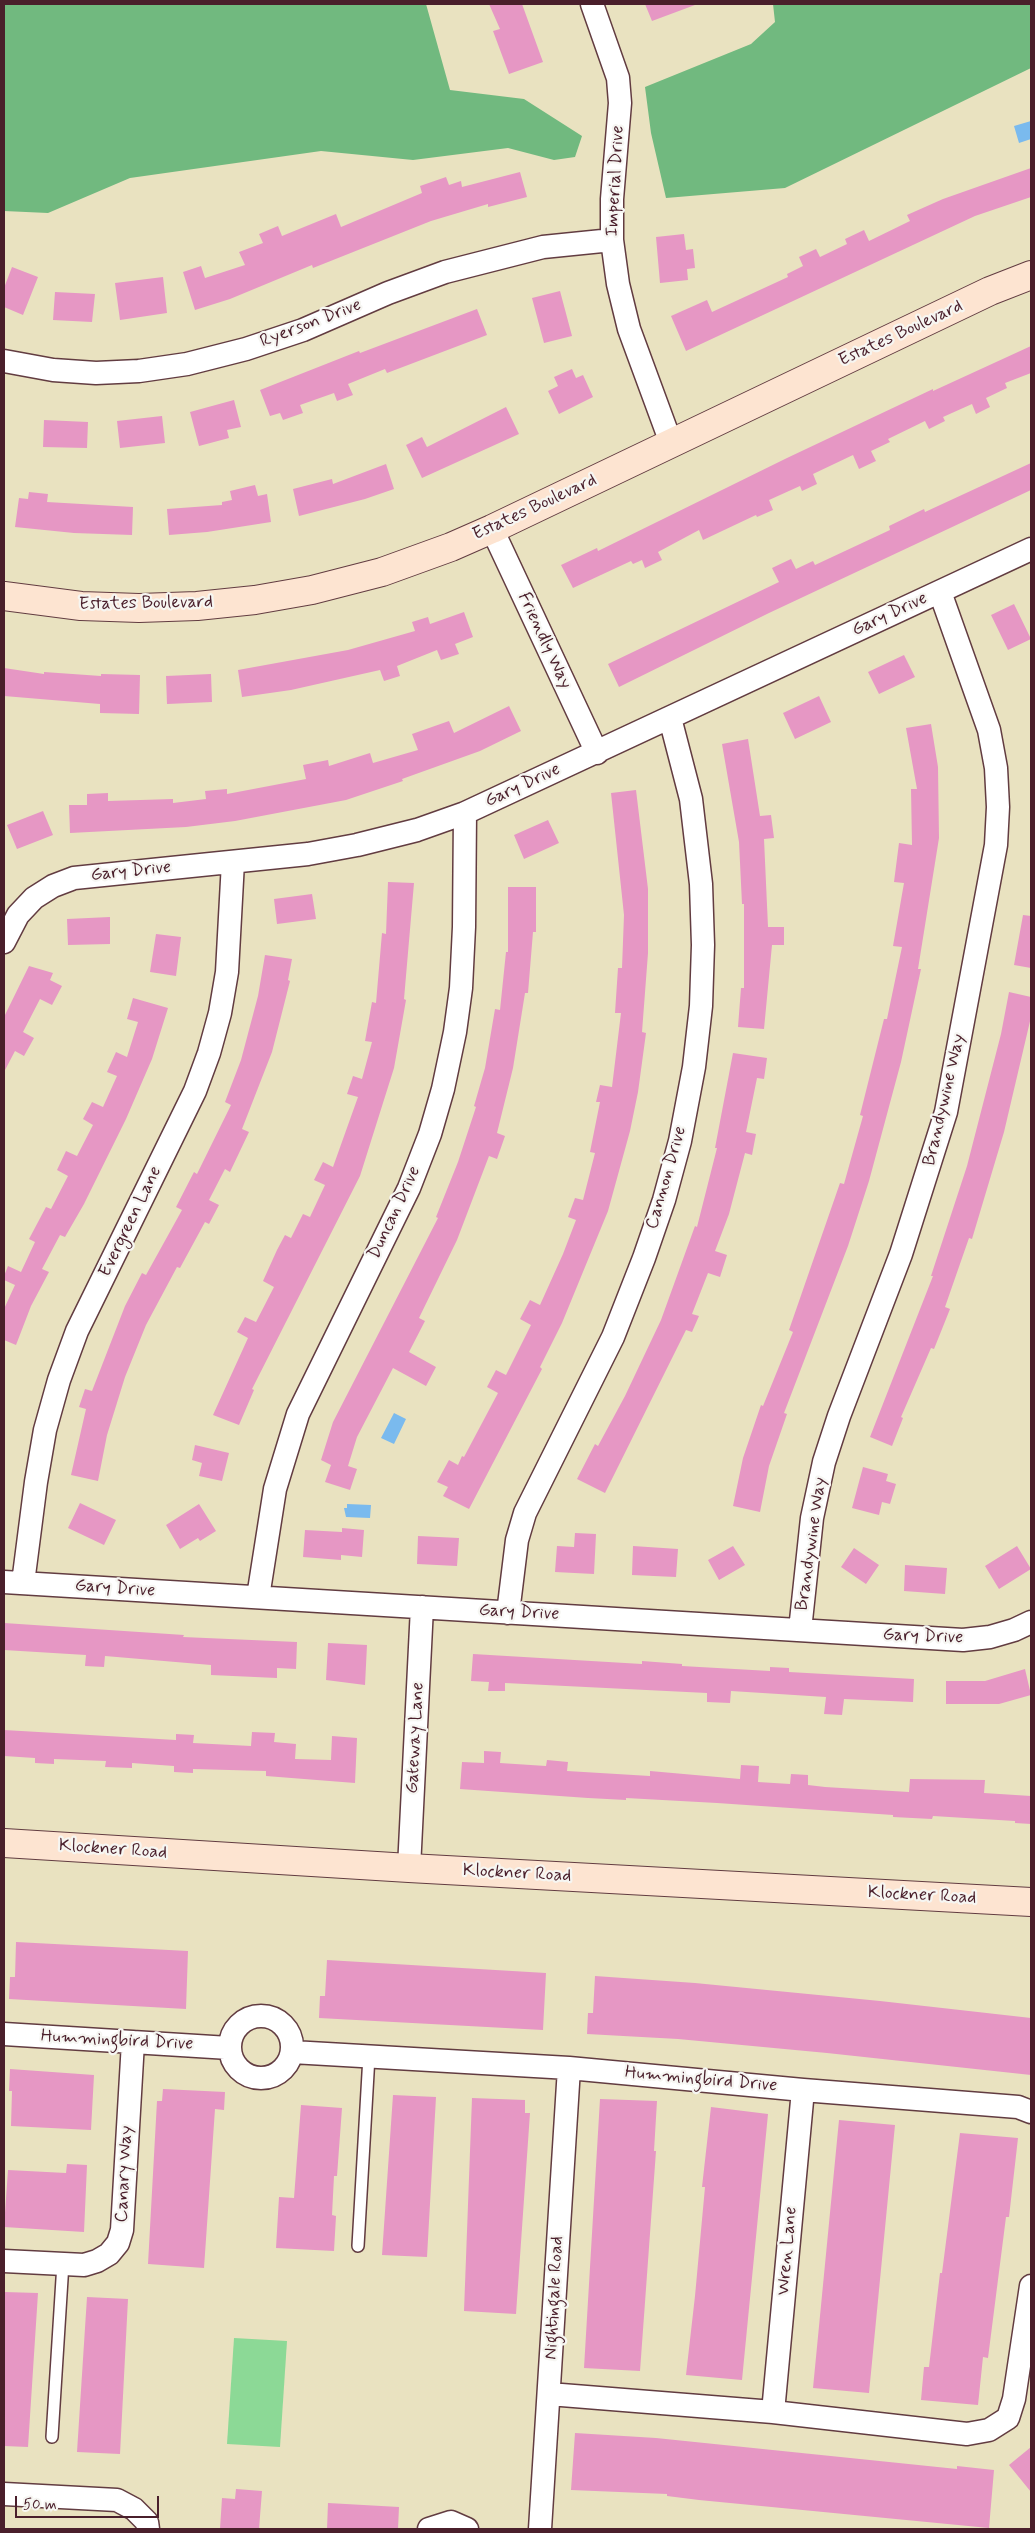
<!DOCTYPE html>
<html>
<head>
<meta charset="utf-8">
<style>
	body { margin:0 }
	#map { position:relative; width:1035px; height:2533px; overflow:hidden; background:#e9e2c0; font-family:Mynerve,sans-serif }
	canvas { display:block }
	.frame { position:absolute; inset:0; border:5px solid #4a1f2b; pointer-events:none }
	.scale { position:absolute; left:15px; top:2496px; width:144px; height:22px; box-sizing:border-box; border:2px solid #4a1f2b; border-top:0; padding-left:6px; font-size:15px; line-height:18px; white-space:nowrap; color:#4a1f2b; -webkit-text-stroke:4px #f6f6f2; paint-order:stroke }
</style>
</head>
<body>
<div id="map">
<canvas width="1035" height="2533"></canvas>
<div class="frame"></div>
<div class="scale">50 m</div>
</div>
<script>
const context = document.querySelector('canvas').getContext('2d');
context.lineJoin = 'round';
function paint(path, color) { context.fillStyle = color; context.fill(path, 'evenodd'); }
const poly = rows => new Path2D(rows.map(r => 'M' + r).join(''));
function strokePath(path, color, width, dash) { context.strokeStyle = color; context.lineWidth = width; context.lineCap = dash ? 'butt' : 'round'; context.setLineDash(dash || []); context.stroke(path); }
function write(font, color, halo, rows, align = 'center') {
  context.font = font + ' Mynerve,sans-serif'; context.lineWidth = 4.5; context.setLineDash([]); context.textBaseline = 'middle'; context.strokeStyle = halo; context.fillStyle = color; for (const [text, x, y, turn = 0] of rows) {
    context.save(); context.translate(x, y); context.rotate((+turn || 0) * Math.PI / 180); context.textAlign = isNaN(turn) ? turn : align; if (halo) context.strokeText(text, 0, 0); context.fillText(text, 0, 0); context.restore();
  }
}
const green = poly([
	[234,2338,287,2341,280,2447,227,2444]
]);
const forest = poly([
	[4,4,426,4,450,90,524,99,582,136,575,157,554,160,508,148,413,160,321,151,130,178,48,213,4,211],
	[773,4,1031,4,1031,68,785,188,666,198,651,133,645,87,751,44,775,22]
]);
const water = poly([
	[1031,121,1031,139,1019,143,1014,126],
	[394,1413,406,1419,394,1444,381,1438],
	[347,1504,371,1505,370,1518,346,1517,344,1508,347,1508]
]);
const building = poly([
	[489,4,522,4,543,62,509,74,493,31,500,29],
	[645,4,695,4,695,5,652,21],
	[1031,168,1031,197,975,216,686,351,671,316,707,300,712,312,788,277,787,274,803,266,799,257,816,249,820,257,847,244,845,239,864,230,869,241,910,221,907,215,943,199],
	[520,172,527,197,488,207,488,204,431,221,313,268,312,265,230,299,195,310,183,272,201,266,205,278,245,265,239,252,263,243,259,234,278,226,282,236,336,214,341,227,422,193,420,186,446,177,449,185,461,181,462,187],
	[684,234,686,250,693,249,695,268,687,269,688,280,660,283,656,237],
	[12,267,38,277,23,315,4,307,4,288],
	[163,277,167,313,120,320,115,283],
	[560,291,572,336,544,343,532,298],
	[55,292,95,294,92,322,53,320],
	[477,309,487,335,387,373,385,369,348,384,353,395,337,401,334,393,300,405,303,413,283,420,280,413,270,416,260,390,359,351,360,353],
	[1031,346,1031,373,1005,383,1007,388,986,398,990,407,976,414,972,404,943,417,945,421,929,429,925,421,888,439,890,442,871,451,876,461,859,469,853,455,813,474,817,484,802,491,800,486,769,500,773,510,757,517,756,515,703,540,699,530,658,552,662,560,645,568,642,560,633,564,631,561,573,588,561,565,597,548,598,551,787,458,933,389,933,391],
	[572,369,576,378,583,375,593,397,559,414,548,391,558,386,554,377],
	[234,400,241,427,227,430,229,438,199,446,190,412],
	[506,407,519,434,422,478,406,445,422,437,427,447],
	[162,416,165,443,120,448,117,421],
	[44,420,88,422,87,448,43,447],
	[1031,463,1031,490,769,613,619,687,608,664,779,582,772,568,791,559,796,569,813,561,815,565,890,530,889,526,924,509,925,512],
	[386,464,394,489,365,499,299,516,293,489,332,479,333,484],
	[255,485,258,496,267,494,271,522,207,532,169,535,167,509,222,505,222,502,232,500,230,491],
	[29,492,48,494,47,502,133,507,132,535,74,533,15,527,19,498,28,499],
	[1014,604,1031,639,1008,650,991,615],
	[464,612,473,637,455,644,459,654,441,660,437,650,397,666,400,676,384,681,380,670,291,690,242,697,238,670,348,650,415,631,412,622,428,617,430,624],
	[904,655,915,677,879,694,868,672],
	[4,668,44,674,44,672,101,676,101,674,140,675,139,714,100,713,100,704,4,696],
	[211,674,212,702,167,704,166,676],
	[819,696,831,722,795,739,783,713],
	[509,706,521,731,480,751,402,779,403,781,346,800,235,821,186,827,70,833,69,805,87,805,87,794,108,793,108,801,173,799,173,803,206,799,205,791,227,789,227,794,306,779,303,765,328,760,329,766,370,753,373,763,418,750,412,734,449,721,454,733],
	[931,724,938,767,939,838,918,969,921,969,901,1062,869,1181,848,1246,784,1413,787,1414,769,1466,760,1512,733,1506,743,1458,761,1405,763,1406,793,1332,789,1330,840,1183,844,1184,863,1116,860,1115,884,1019,887,1019,902,947,893,946,904,883,894,882,899,843,912,845,911,789,917,789,906,728],
	[748,739,760,816,771,815,774,838,764,839,768,927,784,927,784,945,772,945,764,1029,738,1027,741,988,744,988,744,904,742,904,739,842,722,744],
	[636,790,648,889,648,953,642,1032,646,1033,638,1092,630,1131,608,1211,562,1323,540,1367,542,1369,469,1509,443,1496,448,1487,437,1482,449,1460,458,1465,462,1456,464,1457,498,1393,487,1387,496,1370,506,1375,531,1325,520,1319,530,1300,540,1305,563,1254,576,1220,568,1217,575,1198,583,1200,595,1153,590,1152,600,1102,596,1102,600,1085,612,1087,621,1013,615,1013,618,968,622,968,624,915,611,793],
	[43,811,53,835,17,849,7,825],
	[548,820,559,843,524,859,514,835],
	[388,882,414,883,404,999,406,1000,394,1068,360,1176,252,1389,254,1390,239,1425,213,1415,248,1338,237,1332,245,1317,256,1322,274,1287,263,1281,277,1250,285,1235,291,1238,303,1214,310,1217,325,1185,314,1180,323,1162,333,1167,358,1097,347,1094,353,1076,362,1079,372,1042,365,1041,372,1002,376,1003,382,933,386,934],
	[508,887,536,887,536,932,533,932,528,993,525,993,513,1068,497,1133,505,1136,497,1159,489,1156,457,1240,419,1318,425,1321,409,1352,436,1367,426,1386,393,1368,357,1437,348,1466,357,1469,350,1490,325,1482,331,1465,321,1460,333,1422,438,1218,436,1217,458,1162,476,1107,474,1106,485,1068,495,1009,500,1010,506,952,508,952],
	[312,894,316,919,277,924,274,899],
	[1023,915,1031,916,1031,968,1014,965],
	[110,917,110,944,68,945,67,919],
	[156,934,181,937,176,976,150,972],
	[265,955,292,959,288,980,290,981,272,1052,242,1129,249,1132,230,1172,225,1169,209,1200,219,1205,209,1224,205,1222,180,1268,177,1267,146,1325,125,1377,107,1435,98,1481,71,1475,86,1409,79,1407,85,1389,92,1391,125,1306,142,1273,146,1275,182,1210,176,1207,194,1172,197,1174,231,1105,225,1102,241,1060,258,996],
	[29,966,53,973,50,980,62,986,52,1005,40,999,23,1032,34,1038,24,1056,15,1051,4,1072,4,1017],
	[1009,992,1031,997,1031,1017,1004,1132,972,1239,969,1238,945,1307,950,1309,934,1349,931,1348,901,1417,903,1418,892,1446,870,1437,933,1276,931,1276,967,1166,1001,1034],
	[133,998,168,1008,152,1059,126,1119,84,1204,65,1237,60,1235,42,1269,49,1272,31,1306,16,1345,4,1340,4,1309,15,1285,4,1280,4,1276,8,1266,21,1272,35,1242,29,1239,46,1207,51,1209,68,1176,57,1170,66,1151,77,1156,93,1125,83,1119,92,1102,103,1107,117,1076,107,1072,116,1052,127,1057,138,1022,127,1019],
	[733,1053,767,1058,764,1079,757,1078,746,1132,756,1134,752,1155,745,1153,729,1214,715,1251,727,1255,720,1277,708,1273,692,1314,699,1316,692,1332,686,1330,605,1493,577,1479,595,1444,598,1446,625,1396,661,1320,695,1226,697,1227,717,1148,715,1148],
	[195,1445,229,1453,222,1481,199,1476,202,1463,192,1460],
	[863,1467,888,1474,886,1481,896,1484,890,1504,882,1502,879,1515,852,1508],
	[80,1503,116,1520,104,1545,68,1528],
	[199,1504,216,1531,200,1541,198,1538,180,1549,166,1525],
	[342,1528,364,1530,362,1557,341,1555,341,1560,303,1557,305,1530,342,1532],
	[575,1533,596,1534,594,1574,555,1572,557,1546,574,1547],
	[418,1536,459,1538,457,1566,417,1564],
	[633,1546,678,1549,676,1577,632,1575],
	[733,1546,745,1565,719,1580,708,1560],
	[1017,1546,1031,1569,999,1589,985,1566],
	[854,1548,879,1565,866,1584,841,1567],
	[905,1565,947,1568,945,1594,904,1591],
	[4,1623,184,1635,183,1637,297,1642,296,1669,277,1668,277,1678,211,1675,211,1665,105,1656,104,1667,85,1666,86,1655,4,1650],
	[328,1643,367,1645,365,1685,326,1680],
	[473,1654,642,1664,642,1661,682,1664,682,1666,770,1671,770,1667,789,1668,789,1672,914,1679,913,1702,844,1699,842,1715,824,1714,826,1697,731,1691,730,1703,707,1702,707,1693,505,1683,505,1691,488,1691,489,1682,471,1681],
	[1025,1669,1031,1695,999,1704,946,1704,946,1681,985,1681],
	[4,1730,176,1740,176,1734,194,1735,193,1743,251,1746,252,1732,275,1733,274,1742,296,1744,295,1759,331,1760,332,1736,357,1738,355,1783,266,1776,266,1771,193,1769,193,1773,174,1772,174,1766,132,1763,132,1768,105,1767,106,1761,54,1759,54,1764,35,1763,35,1758,4,1756],
	[484,1751,501,1752,500,1763,546,1766,547,1760,568,1762,567,1771,650,1776,650,1771,740,1779,741,1765,759,1766,758,1782,790,1784,791,1774,808,1775,808,1785,825,1787,909,1792,910,1779,985,1780,984,1793,1031,1796,1031,1824,1015,1823,1015,1821,933,1816,932,1819,893,1817,893,1815,717,1803,626,1798,626,1800,588,1798,460,1789,462,1762,484,1763],
	[16,1942,188,1951,186,2009,9,1999,10,1977,15,1977],
	[327,1960,546,1973,543,2030,319,2018,320,1996,325,1996],
	[595,1976,695,1983,880,2001,1031,2018,1031,2075,827,2053,678,2039,587,2034,588,2013,593,2013],
	[10,2069,94,2075,91,2130,11,2126,12,2091,9,2091],
	[163,2089,225,2092,224,2110,215,2109,204,2268,148,2264,157,2101,162,2101],
	[393,2095,436,2097,427,2257,382,2255],
	[472,2098,525,2100,525,2113,530,2113,516,2314,464,2311],
	[600,2099,657,2101,654,2151,656,2151,640,2371,584,2368],
	[301,2105,342,2108,337,2176,334,2176,332,2215,336,2216,334,2251,276,2248,279,2197,294,2198],
	[711,2107,768,2114,742,2380,686,2375,695,2296,705,2187,702,2187],
	[839,2120,895,2125,869,2393,813,2388],
	[960,2133,1018,2138,1009,2217,1006,2217,988,2358,983,2357,978,2405,921,2400,924,2367,929,2367,940,2273,942,2273],
	[67,2164,87,2165,84,2232,4,2227,8,2170,66,2173],
	[4,2292,38,2293,28,2447,4,2446],
	[87,2297,128,2299,120,2454,77,2452],
	[575,2433,656,2438,957,2469,957,2466,994,2470,989,2528,699,2500,667,2496,667,2494,571,2490],
	[1031,2447,1031,2492,1009,2465],
	[236,2489,262,2491,259,2529,220,2529,222,2498,235,2499],
	[328,2503,399,2507,398,2529,327,2529]
]);
const lane = poly([
	[358,2246,369,2056],
	[52,2437,63,2263]
]);
const street = poly([
	[592,4,618,78,620,103,612,199,612,240,618,284,629,329,671,443],
	[4,361,53,370,96,373,139,371,187,364,246,349,303,330,388,293,445,272,543,247,612,240],
	[492,529,597,753],
	[4,942,18,915,34,898,53,886,74,878,308,854,357,845,417,830,465,813,1031,549],
	[4,1582,963,1640,990,1637,1014,1630,1031,1622],
	[23,1583,36,1482,45,1430,59,1380,77,1331,195,1091,209,1053,220,1013,227,972,233,862],
	[258,1597,275,1489,298,1414,409,1188,430,1134,443,1089,455,1032,461,988,464,927,465,813],
	[508,1613,517,1540,525,1513,613,1337,644,1258,664,1200,680,1141,694,1067,701,1006,703,945,701,884,691,799,670,718],
	[800,1630,812,1518,824,1462,839,1416,901,1254,946,1112,996,845,998,807,996,768,989,730,940,592],
	[409,1868,422,1607],
	'230 2047a31 31 0 1 1 62 0a31 31 0 1 1-62 0Z',
	[4,2034,229,2048],
	[292,2052,569,2068,803,2090,1018,2107,1031,2112],
	[4,2261,84,2265,97,2261,109,2254,118,2243,122,2230,133,2042],
	[549,2394,773,2412,967,2434,989,2430,1008,2418,1014,2399,1031,2286],
	[773,2412,803,2090],
	[4,2494,117,2500,134,2509,147,2522,148,2529],
	[429,2529,451,2522,467,2529],
	[540,2529,569,2068]
]);
const secondary = poly([
	[4,596,81,606,139,608,197,606,255,600,312,590,382,572,451,547,492,529,990,291,1031,275],
	[4,1843,409,1868,1031,1902]
]);
const streetNames = [
	["Imperial Drive",616,181,-87],
	["Ryerson Drive",311,324,-21],
	["Estates Boulevard",901,334,-25],
	["Estates Boulevard",535,508,-25],
	["Estates Boulevard",146,604,-1],
	["Gary Drive",890,615,-25],
	["Friendly Way",544,641,65],
	["Gary Drive",523,786,-25],
	["Gary Drive",131,872,-6],
	["Brandywine Way",945,1100,-77],
	["Cannon Drive",667,1178,-74],
	["Duncan Drive",395,1213,-65],
	["Evergreen Lane",131,1222,-64],
	["Brandywine Way",812,1544,-82],
	["Gary Drive",115,1589,4],
	["Gary Drive",519,1613,3],
	["Gary Drive",923,1637,2],
	["Gateway Lane",416,1738,-87],
	["Klockner Road",113,1850,4],
	["Klockner Road",517,1874,3],
	["Klockner Road",922,1896,3],
	["Hummingbird Drive",117,2041,3],
	["Hummingbird Drive",701,2080,5],
	["Canary Way",125,2174,-87],
	["Wren Lane",788,2251,-85],
	["Nightingale Road",555,2298,-87]
];
paint(green, '#8cd996');
paint(forest, '#71b97f');
paint(water, '#7abaee');
paint(building, '#e697c4');
strokePath(lane, '#623c41', 14);
strokePath(street, '#623c41', 25);
strokePath(secondary, '#623c41', 30);
strokePath(lane, '#fff', 11);
strokePath(street, '#fff', 22);
strokePath(secondary, '#fde4d1', 28);
write('18px', '#4a1f2b', '#f6f6f2', streetNames);
</script>
</body>
</html>
